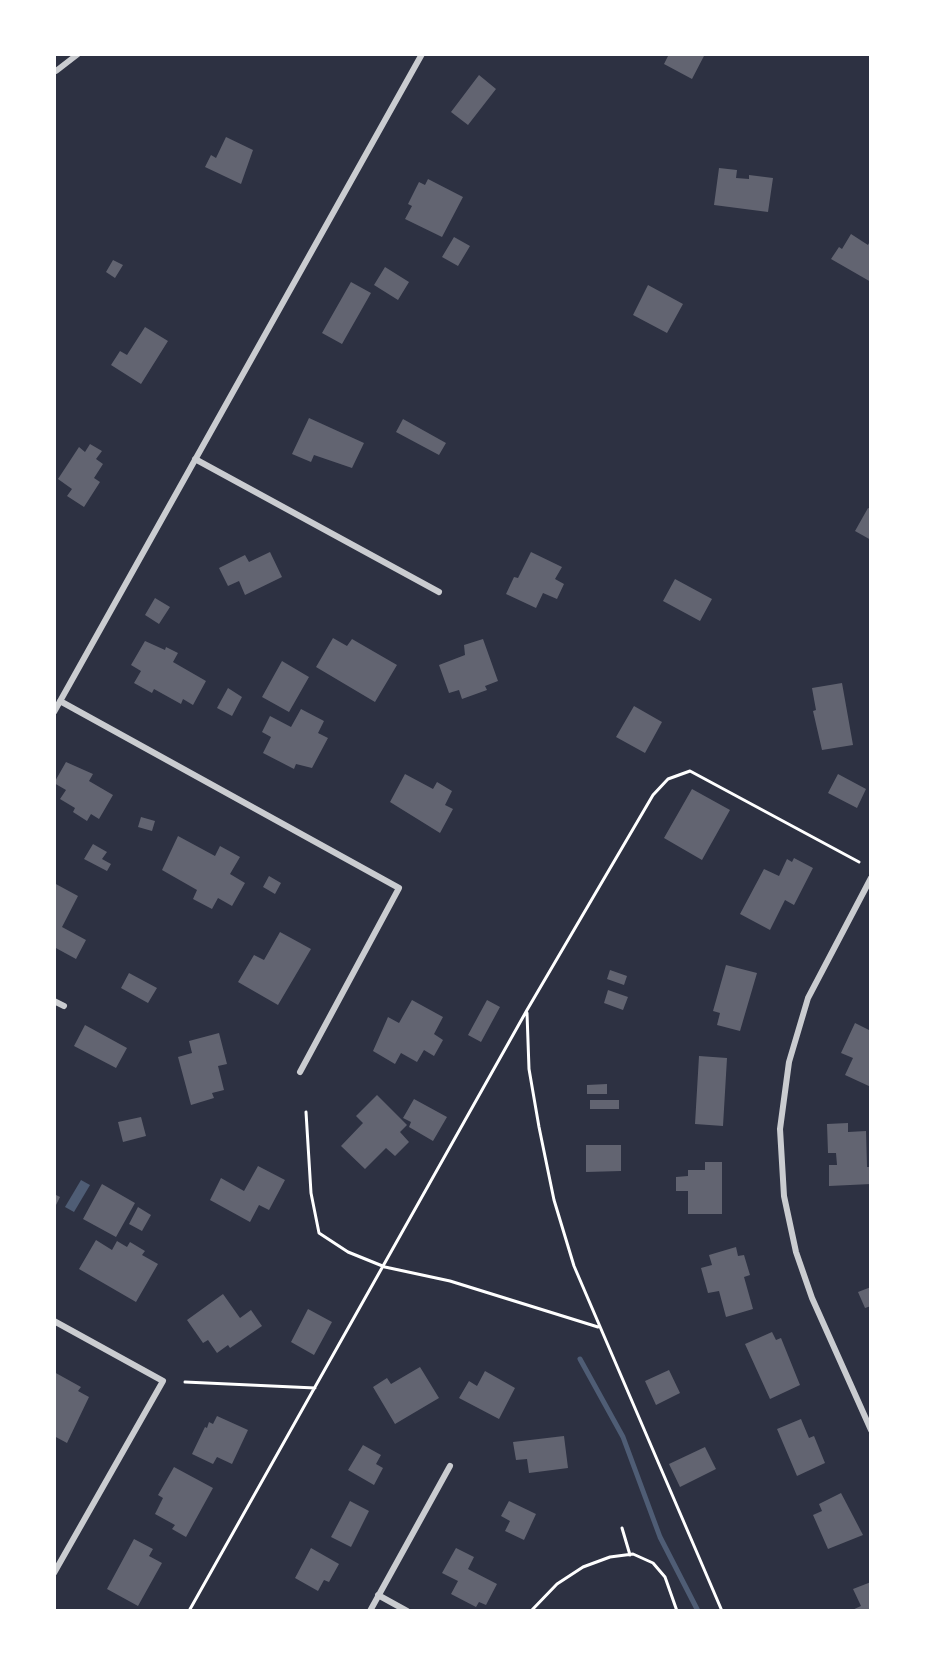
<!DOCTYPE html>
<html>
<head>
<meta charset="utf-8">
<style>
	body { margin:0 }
	#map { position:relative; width:925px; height:1665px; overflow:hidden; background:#2d3142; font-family:Cabin,sans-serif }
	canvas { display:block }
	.frame { position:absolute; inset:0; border:56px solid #fff; pointer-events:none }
</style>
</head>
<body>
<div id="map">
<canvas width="925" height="1665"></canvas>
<div class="frame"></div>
</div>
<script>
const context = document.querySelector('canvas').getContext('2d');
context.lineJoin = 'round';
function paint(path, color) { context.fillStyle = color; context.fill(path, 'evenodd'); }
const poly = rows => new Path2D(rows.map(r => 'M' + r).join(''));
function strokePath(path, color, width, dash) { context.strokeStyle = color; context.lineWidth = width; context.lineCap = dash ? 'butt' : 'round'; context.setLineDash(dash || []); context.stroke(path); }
const water = poly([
	[81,1180,90,1185,74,1212,65,1207]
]);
const stream = poly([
	[580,1359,623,1437,660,1537,698,1611]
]);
const building = poly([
	[669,54,705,54,692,79,664,64],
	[479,75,496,89,468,125,451,112],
	[226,137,253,150,241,184,205,167,211,155,216,158],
	[719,168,737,170,736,178,749,179,749,175,773,178,768,212,714,205],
	[428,179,463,197,442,237,405,219,412,206,408,204,419,182,425,185],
	[851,234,868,245,871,239,871,282,831,259,839,247,842,249],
	[454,237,470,246,458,266,442,257],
	[113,260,123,265,115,278,106,272],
	[385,267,409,282,398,300,374,285],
	[351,282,371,293,342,344,322,333],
	[648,285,683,304,667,333,633,315],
	[145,327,168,341,141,384,111,365,120,351,127,355],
	[309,418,364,443,352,468,314,455,311,462,292,454],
	[403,419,446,443,439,455,396,432],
	[90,444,102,451,96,459,103,464,94,478,100,482,84,507,67,496,72,489,58,479,79,447,85,452],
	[868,508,871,509,871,540,855,531],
	[270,552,282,577,245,595,239,581,228,586,219,568,245,555,249,562],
	[531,552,562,567,555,579,564,584,557,599,543,593,536,608,506,594,514,577,518,578],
	[675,579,712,599,700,621,663,601],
	[155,598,170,607,159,624,145,615],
	[333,638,347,646,352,639,397,665,375,702,316,667],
	[483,639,498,681,485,686,487,690,462,699,459,690,449,693,439,665,465,655,464,645],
	[145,641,165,650,166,647,178,653,173,662,206,681,193,705,183,699,181,704,154,689,152,693,134,683,141,671,131,665],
	[282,661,309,677,289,712,262,697],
	[842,683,853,745,822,750,813,711,816,710,812,688],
	[228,688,242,697,232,716,217,708],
	[634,706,662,722,645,753,616,737],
	[301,709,324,721,318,733,328,738,312,768,296,764,294,769,263,753,271,737,262,732,270,716,291,727],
	[66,762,93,774,89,781,113,795,99,819,91,814,87,821,73,812,75,808,60,799,66,790,54,783],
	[405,774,433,789,437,782,452,791,445,805,453,809,440,833,390,802],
	[838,774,866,789,857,808,828,793],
	[692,789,730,810,702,860,664,838],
	[141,817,155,821,152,831,138,827],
	[178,836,215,856,220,846,240,857,230,874,245,883,232,906,218,898,212,909,193,899,197,890,162,870],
	[93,844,107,852,102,859,111,864,107,871,84,859],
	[794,858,813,868,794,905,785,900,770,930,740,914,764,869,779,876,787,859,792,862],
	[269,876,281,883,275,894,263,887],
	[54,883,78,896,62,927,86,940,76,959,54,947],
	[280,932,311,949,278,1005,238,982,254,955,264,960],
	[726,965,757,973,740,1031,717,1025,720,1013,713,1011],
	[610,970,627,976,624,985,607,979],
	[129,973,157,988,148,1003,121,988],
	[608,990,628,997,623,1010,604,1003],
	[412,1000,443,1017,434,1034,443,1040,434,1056,424,1050,417,1062,401,1053,395,1064,373,1051,388,1017,399,1023],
	[487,1000,500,1007,481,1042,468,1035],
	[855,1023,871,1031,871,1087,845,1075,853,1058,841,1053],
	[85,1025,127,1048,116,1068,74,1046],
	[219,1033,227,1064,218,1066,224,1090,212,1093,214,1098,191,1105,178,1057,192,1053,189,1041],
	[699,1056,727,1058,723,1126,695,1124],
	[607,1084,607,1094,587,1094,587,1085],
	[377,1095,407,1125,400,1132,409,1142,395,1156,386,1148,365,1169,341,1146,363,1123,356,1116],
	[414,1099,447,1117,433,1141,409,1127,411,1122,403,1118],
	[590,1100,619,1100,619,1109,590,1109],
	[141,1117,146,1136,123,1142,118,1122],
	[848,1123,848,1132,866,1131,867,1167,871,1167,871,1184,829,1186,829,1165,837,1165,836,1153,828,1153,827,1124],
	[586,1145,621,1145,621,1171,586,1172],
	[705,1162,722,1162,722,1214,688,1214,688,1191,676,1191,676,1177,688,1176,688,1170,705,1170],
	[258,1166,285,1180,269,1210,259,1205,250,1222,210,1200,221,1178,244,1191],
	[102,1184,135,1203,116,1237,83,1219],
	[54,1194,60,1197,54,1209],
	[138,1207,151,1215,142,1231,129,1224],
	[96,1240,112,1250,117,1241,127,1247,130,1242,145,1251,142,1255,158,1264,136,1302,79,1269],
	[736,1247,738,1256,744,1255,750,1275,744,1277,753,1309,726,1317,719,1291,708,1293,701,1268,712,1265,709,1255],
	[871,1287,871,1306,865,1308,858,1292],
	[223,1294,240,1318,251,1310,262,1326,230,1348,228,1345,217,1353,208,1340,203,1343,187,1320],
	[308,1309,332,1322,314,1355,291,1342],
	[772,1332,776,1340,781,1338,800,1385,770,1399,745,1344],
	[420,1367,439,1398,395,1424,373,1387,387,1378,391,1384],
	[669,1370,680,1393,656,1405,645,1381],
	[485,1371,515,1388,499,1419,459,1398,469,1381,477,1386],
	[54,1372,81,1387,78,1391,89,1397,67,1443,54,1436],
	[217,1416,248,1430,232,1464,217,1457,213,1464,192,1454,205,1427,207,1428,209,1422,213,1424],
	[801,1419,809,1438,814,1436,825,1463,797,1476,777,1429],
	[564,1436,568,1468,529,1473,527,1459,516,1460,513,1442],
	[363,1445,381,1455,376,1464,383,1468,374,1485,348,1470],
	[705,1447,716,1469,680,1487,669,1464],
	[174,1467,213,1488,186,1537,172,1529,175,1525,155,1514,163,1498,158,1495],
	[841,1493,863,1535,828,1549,813,1515,822,1511,819,1504],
	[350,1501,369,1511,351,1547,331,1537],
	[509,1501,536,1514,524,1540,505,1531,510,1521,501,1516],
	[134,1539,153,1549,149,1556,162,1563,138,1606,107,1589],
	[311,1548,339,1564,329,1582,324,1580,318,1591,295,1578],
	[456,1548,474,1557,468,1569,497,1584,486,1605,479,1602,476,1607,451,1594,458,1581,442,1573],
	[871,1582,871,1611,850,1611,861,1606,853,1589]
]);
const path = poly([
	[527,1013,529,1069,539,1127,554,1200,574,1266,722,1611],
	[306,1112,311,1193,319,1233,348,1252,385,1267,450,1281,598,1327],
	[185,1382,315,1388],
	[622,1528,630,1555],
	[189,1611,527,1010,653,795,668,779,690,771,859,862],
	[531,1611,557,1584,583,1567,610,1557,633,1554,653,1563,665,1577,677,1611]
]);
const minor = poly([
	[56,71,78,54],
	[195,459,439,592],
	[60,701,399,888,300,1072],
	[54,712,422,54],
	[871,878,808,998,789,1062,780,1129,784,1196,796,1252,812,1298,871,1430],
	[54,1001,64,1006],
	[54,1321,163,1381,54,1573],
	[378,1595,407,1611],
	[370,1611,450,1466]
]);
paint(water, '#4f5d75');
strokePath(stream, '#4f5d75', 5);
paint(building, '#626471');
strokePath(path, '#fff', 3);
strokePath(minor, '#caccd0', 6);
</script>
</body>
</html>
